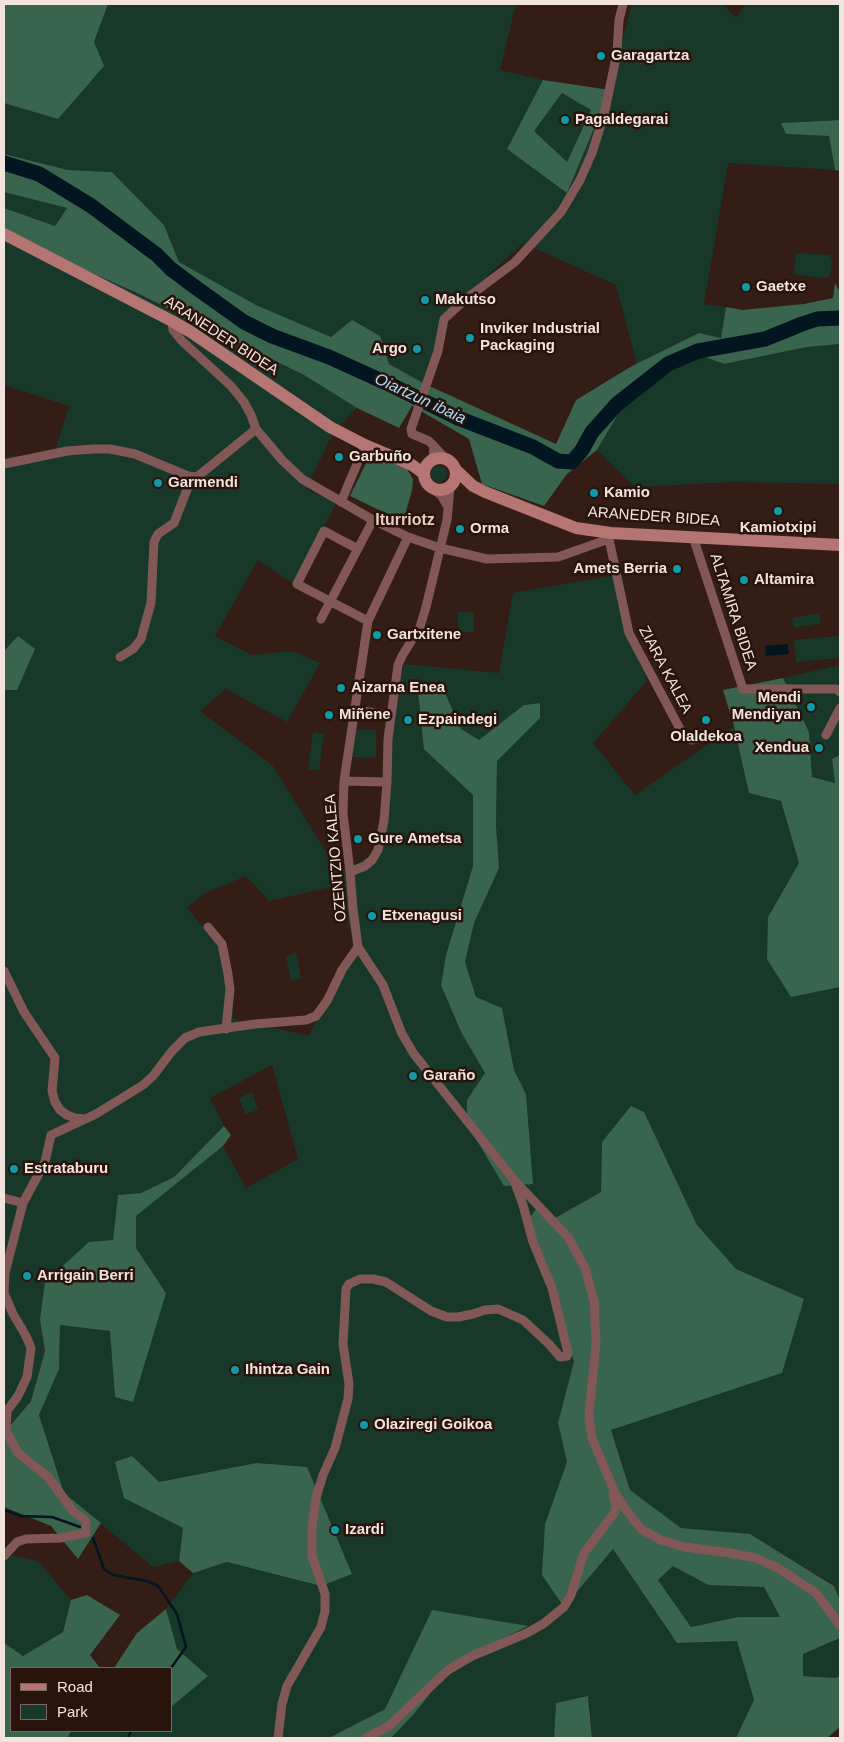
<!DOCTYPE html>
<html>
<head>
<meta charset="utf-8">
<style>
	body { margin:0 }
	#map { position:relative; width:844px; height:1742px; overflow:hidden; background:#331d15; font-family:Arial,sans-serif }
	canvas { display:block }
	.frame { position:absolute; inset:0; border:5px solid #f3e3dd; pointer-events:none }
	.legend { position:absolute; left:10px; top:1667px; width:162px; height:65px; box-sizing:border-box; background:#29140c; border:1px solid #7a6760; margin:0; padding:6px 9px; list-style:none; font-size:15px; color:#f3e3dd }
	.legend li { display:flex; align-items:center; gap:10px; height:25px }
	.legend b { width:25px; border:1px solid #7a6760 }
</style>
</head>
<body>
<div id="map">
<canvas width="844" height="1742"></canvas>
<div class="frame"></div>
<ul class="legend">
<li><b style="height:6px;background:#b57572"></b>Road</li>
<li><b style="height:14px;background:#183929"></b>Park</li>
</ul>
</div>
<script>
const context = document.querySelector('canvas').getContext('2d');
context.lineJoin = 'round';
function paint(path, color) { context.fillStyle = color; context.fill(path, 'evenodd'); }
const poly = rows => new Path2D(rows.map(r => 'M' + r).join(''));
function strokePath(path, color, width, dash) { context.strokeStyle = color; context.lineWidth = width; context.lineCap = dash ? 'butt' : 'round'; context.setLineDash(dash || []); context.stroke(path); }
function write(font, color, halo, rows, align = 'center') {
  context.font = font + ' Arial,sans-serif'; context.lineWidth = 5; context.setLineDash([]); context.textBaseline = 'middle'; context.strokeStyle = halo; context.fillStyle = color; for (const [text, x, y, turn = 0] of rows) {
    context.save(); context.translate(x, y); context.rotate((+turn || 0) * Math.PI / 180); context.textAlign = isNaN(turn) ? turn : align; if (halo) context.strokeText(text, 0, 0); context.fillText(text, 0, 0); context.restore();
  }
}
const green = poly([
	[108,4,516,4,500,70,543,80,507,149,567,193,610,90,632,4,723,4,736,18,746,4,840,4,840,120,782,123,786,134,829,136,835,170,728,163,704,304,726,307,721,338,699,333,637,364,616,285,523,243,444,316,425,384,388,364,380,336,332,337,256,305,179,262,164,225,112,172,68,170,4,154,4,103,59,118,94,42],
	[562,93,591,110,567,162,534,131],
	[4,192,67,207,55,226,4,208],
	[4,234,135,292,304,375,357,408,334,431,306,489,336,503,295,585,258,560,215,636,252,655,292,651,320,663,287,722,226,689,200,711,273,766,339,873,384,848,388,756,404,664,499,673,513,593,616,575,647,681,593,743,635,795,734,726,749,792,781,801,799,863,768,917,834,989,840,987,840,1600,834,1585,750,1534,681,1528,630,1490,611,1429,782,1373,803,1299,736,1269,697,1225,644,1112,602,1142,601,1192,554,1218,526,1223,574,1361,558,1423,567,1462,545,1524,564,1606,613,1549,677,1643,737,1641,754,1700,736,1738,592,1738,589,1697,556,1704,554,1738,391,1738,414,1714,456,1661,432,1610,385,1709,329,1738,68,1738,71,1731,171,1731,171,1707,208,1676,177,1649,166,1609,193,1573,227,1562,321,1586,256,1463,159,1482,124,1498,183,1528,179,1561,153,1567,64,1493,39,1415,59,1369,60,1324,111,1331,115,1397,166,1293,136,1248,136,1216,223,1146,246,1188,298,1159,272,1065,210,1098,224,1126,174,1177,141,1193,118,1195,113,1240,40,1320,45,1351,31,1401,4,1433,4,690,17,690,18,636,4,651,4,457,54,454,69,406,4,385],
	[441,684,461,729,479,740,524,705,540,703,540,718,497,761,496,825,499,868,474,923,465,962,476,997,502,1008,514,1070,526,1094,533,1184,467,1100,485,1073,461,1032,441,985,446,955,473,866,473,795],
	[246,876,269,901,336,886,355,942,309,1036,233,1019,229,958,187,908,205,893],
	[796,253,830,255,832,261,830,277,820,278,794,274],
	[840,344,840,484,733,482,635,487,597,450,634,387,700,355,724,364,807,347],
	'431 474a8 8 0 1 1 16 0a8 8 0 1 1-16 0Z',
	[458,612,474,612,474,632,458,632],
	[819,613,821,623,794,628,792,618],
	[839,636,840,658,796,662,794,640],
	[840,665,840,755,832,759,835,783,812,777,809,732,783,678],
	[355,729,376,730,376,758,351,757],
	[313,732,324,734,319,770,308,769],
	[296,953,301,978,291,981,286,956],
	[252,1092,258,1110,245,1114,239,1098],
	[9,1555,38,1561,71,1600,63,1632,23,1656,4,1643,4,1560],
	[673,1566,708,1585,764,1587,781,1618,738,1617,691,1627,658,1580],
	[840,1638,840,1676,836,1678,803,1676,803,1654]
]);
const forest = poly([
	[4,4,108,4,94,42,104,66,58,119,4,103],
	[543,80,610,90,567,193,507,149],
	[562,93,591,110,567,162,534,131],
	[840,120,840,171,835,170,829,136,786,134,781,123],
	[4,154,68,170,112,172,164,225,179,262,256,305,331,337,352,320,380,336,389,364,425,384,556,444,576,400,632,366,699,333,721,338,726,307,742,310,804,304,833,298,835,283,840,292,840,344,807,347,724,364,700,355,634,387,597,450,567,474,544,506,482,484,469,439,412,406,399,428,357,408,304,375,135,292,4,234,4,208,55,226,67,208,4,192],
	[370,455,407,469,413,479,412,490,405,515,398,519,350,496],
	[18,636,35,649,17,690,4,690,4,651],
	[783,678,809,732,812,777,835,783,832,759,840,755,840,987,791,997,767,959,768,917,799,863,781,801,749,793,734,726,723,690],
	[441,684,461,729,479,740,524,705,540,703,540,718,497,761,496,825,499,868,474,923,465,962,476,997,502,1008,514,1070,526,1094,533,1184,504,1186,467,1124,467,1100,485,1073,461,1032,441,985,446,955,473,866,473,795,424,749,418,691],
	[631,1106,644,1112,697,1225,736,1269,804,1299,782,1373,611,1430,630,1490,681,1528,750,1534,834,1586,840,1600,840,1638,803,1654,803,1676,836,1678,840,1676,840,1727,827,1738,736,1738,754,1700,737,1641,677,1643,613,1549,564,1607,542,1575,545,1524,567,1462,558,1423,574,1361,526,1223,536,1209,555,1218,601,1192,602,1142],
	[673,1566,708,1585,764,1587,780,1617,738,1617,691,1627,658,1580],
	[224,1126,231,1135,223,1146,136,1216,136,1248,166,1293,133,1402,115,1397,110,1331,60,1325,59,1369,39,1415,64,1493,101,1523,78,1559,51,1526,4,1507,4,1433,31,1401,45,1351,40,1320,45,1282,89,1242,113,1240,118,1195,141,1193,174,1177],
	[132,1456,159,1482,256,1463,307,1467,352,1574,321,1586,227,1562,193,1573,179,1561,183,1528,124,1498,115,1462],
	[87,1595,120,1615,90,1655,100,1668,11,1668,11,1731,71,1731,68,1738,4,1738,4,1643,23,1656,63,1632,71,1600],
	[166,1609,177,1649,208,1676,171,1707,171,1668,114,1668,137,1633],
	[432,1610,528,1626,456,1661,414,1714,391,1738,329,1738,385,1709],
	[588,1696,592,1738,554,1738,556,1703]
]);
const water = poly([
	[788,644,789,654,766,656,765,646]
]);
const stream = poly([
	[4,1510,21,1516,52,1517,80,1527],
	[93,1538,104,1569,113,1575,147,1581,158,1586,177,1614,186,1647,171,1668],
	[128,1738,131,1731]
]);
const river = poly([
	[4,163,39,174,90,205,157,255,171,269,195,287,244,322,272,336,329,357,393,386,458,418,533,447,558,461,572,462,582,450,592,432,617,404,668,364,698,351,765,339,802,324,817,319,840,318]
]);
const street = poly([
	[172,321,173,330,182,341,231,386,244,402,251,415,256,429,282,460,302,479,373,520,408,537,440,548,487,559,558,557,609,539,611,533],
	[433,459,434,446],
	[446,459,429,441,412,434,411,429,438,351,444,319,467,298,515,262,561,212,580,180,592,153,604,115,617,53,619,20,623,4],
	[4,464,67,451,93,449,110,449,135,454,188,476,197,477,256,429],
	[434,490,441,495,448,507],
	[341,502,365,445],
	[693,537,743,689,836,689,840,692],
	[609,539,629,633,680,729,685,736,691,740,696,739,699,736],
	[358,549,324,531,297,584,368,621],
	[321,619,373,520],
	[120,657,133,649,141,639,151,603,154,542,158,534,174,523,188,487,197,477],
	[355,710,391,715],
	[826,735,840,708],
	[344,781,387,782],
	[350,872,365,866,372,860,378,850,384,821,387,782,388,739,398,665,402,656,420,627,426,607,447,520,450,487],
	[208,927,222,944,228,974,230,989,226,1029],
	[4,971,24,1012,55,1058,52,1091,55,1102,60,1110,67,1115,75,1118,85,1119],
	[516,1182,568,1237,585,1268,594,1301,596,1343,589,1415,592,1438,615,1493,627,1511,641,1529,661,1540,685,1547,730,1553,756,1558,778,1568,816,1593,840,1625],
	[4,1198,23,1203],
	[4,1556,17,1542,26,1539,60,1538,86,1533,86,1521,73,1511,48,1477,18,1453,6,1431,7,1411,18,1396,27,1377,31,1348,26,1336,13,1314,4,1293,5,1273,23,1203,45,1162,51,1135,96,1114,143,1085,153,1076,172,1051,185,1038,199,1032,255,1024,306,1020,316,1016,327,1001,342,970,358,947],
	[278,1738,282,1704,287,1686,321,1627,325,1611,325,1594,312,1556,312,1527,316,1498,323,1475,335,1448,348,1399,349,1384,343,1344,346,1289,349,1284,360,1279,373,1279,386,1282,431,1311,447,1317,458,1317,473,1314,485,1310,498,1309,523,1320,549,1344,560,1357,567,1356,568,1353,552,1288,533,1242,523,1205,514,1180,414,1054,402,1034,383,985,358,947,353,909,350,872,343,813,344,781,368,621,408,537],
	[366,1738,389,1726,448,1670,472,1656,527,1633,543,1624,564,1607,571,1595,584,1553,615,1512,616,1506,613,1494]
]);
const secondary = poly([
	[4,234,172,321,191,332,330,427,365,445,412,465,423,473],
	'424 474a16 16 0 1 1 32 0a16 16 0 1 1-32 0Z',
	[455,469,473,486,485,492,576,528,611,533,840,545]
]);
const markers = [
	[601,56,5,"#0f9aa8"],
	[565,120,5,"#0f9aa8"],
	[746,287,5,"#0f9aa8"],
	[425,300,5,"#0f9aa8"],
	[470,338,5,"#0f9aa8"],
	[417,349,5,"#0f9aa8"],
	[339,457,5,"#0f9aa8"],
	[158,483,5,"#0f9aa8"],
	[594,493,5,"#0f9aa8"],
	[778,511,5,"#0f9aa8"],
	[460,529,5,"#0f9aa8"],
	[677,569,5,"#0f9aa8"],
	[744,580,5,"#0f9aa8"],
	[377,635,5,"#0f9aa8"],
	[341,688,5,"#0f9aa8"],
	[811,707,5,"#0f9aa8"],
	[329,715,5,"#0f9aa8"],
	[408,720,5,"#0f9aa8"],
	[706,720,5,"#0f9aa8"],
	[819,748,5,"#0f9aa8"],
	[358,839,5,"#0f9aa8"],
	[372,916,5,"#0f9aa8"],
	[413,1076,5,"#0f9aa8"],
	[14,1169,5,"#0f9aa8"],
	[27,1276,5,"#0f9aa8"],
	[235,1370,5,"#0f9aa8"],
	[364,1425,5,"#0f9aa8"],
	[335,1530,5,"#0f9aa8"]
];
const poiNames = [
	["Garagartza",611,56],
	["Pagaldegarai",575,120],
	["Gaetxe",756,287],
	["Makutso",435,300],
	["Inviker Industrial",480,329],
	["Packaging",480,346],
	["Argo",407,349,"right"],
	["Garbuño",349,457],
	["Garmendi",168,483],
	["Kamio",604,493],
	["Kamiotxipi",778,528,"center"],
	["Orma",470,529],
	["Amets Berria",667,569,"right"],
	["Altamira",754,580],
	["Gartxitene",387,635],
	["Aizarna Enea",351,688],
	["Mendi",801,698,"right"],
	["Mendiyan",801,715,"right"],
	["Miñene",339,715],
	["Ezpaindegi",418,720],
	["Olaldekoa",706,737,"center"],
	["Xendua",809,748,"right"],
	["Gure Ametsa",368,839],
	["Etxenagusi",382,916],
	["Garaño",423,1076],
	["Estrataburu",24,1169],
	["Arrigain Berri",37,1276],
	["Ihintza Gain",245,1370],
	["Olaziregi Goikoa",374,1425],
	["Izardi",345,1530]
];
const streetNames = [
	["ARANEDER BIDEA",221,336,33],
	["ARANEDER BIDEA",654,517,4],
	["ALTAMIRA BIDEA",733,612,72],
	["ZIARA KALEA",665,670,62],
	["OZENTZIO KALEA",336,858,-95]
];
const waterNames = [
	["Oiartzun ibaia",420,399,25]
];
const neighbourhoodNames = [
	["Iturriotz",405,521]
];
paint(green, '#183929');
paint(forest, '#39644e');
paint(water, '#011620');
strokePath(stream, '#011620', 2.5);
strokePath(river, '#011620', 15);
strokePath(street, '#815856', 9);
strokePath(secondary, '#b57572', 12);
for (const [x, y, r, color] of markers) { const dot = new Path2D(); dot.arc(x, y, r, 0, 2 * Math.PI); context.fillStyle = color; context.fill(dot); strokePath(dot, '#29140c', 2); }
write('bold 15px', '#f3e3dd', '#29140c', poiNames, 'left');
write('15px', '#f3e3dd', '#29140c', streetNames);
write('italic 16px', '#a2dcfa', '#29140c', waterNames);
write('bold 16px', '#e9cbbf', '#29140c', neighbourhoodNames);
</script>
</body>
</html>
